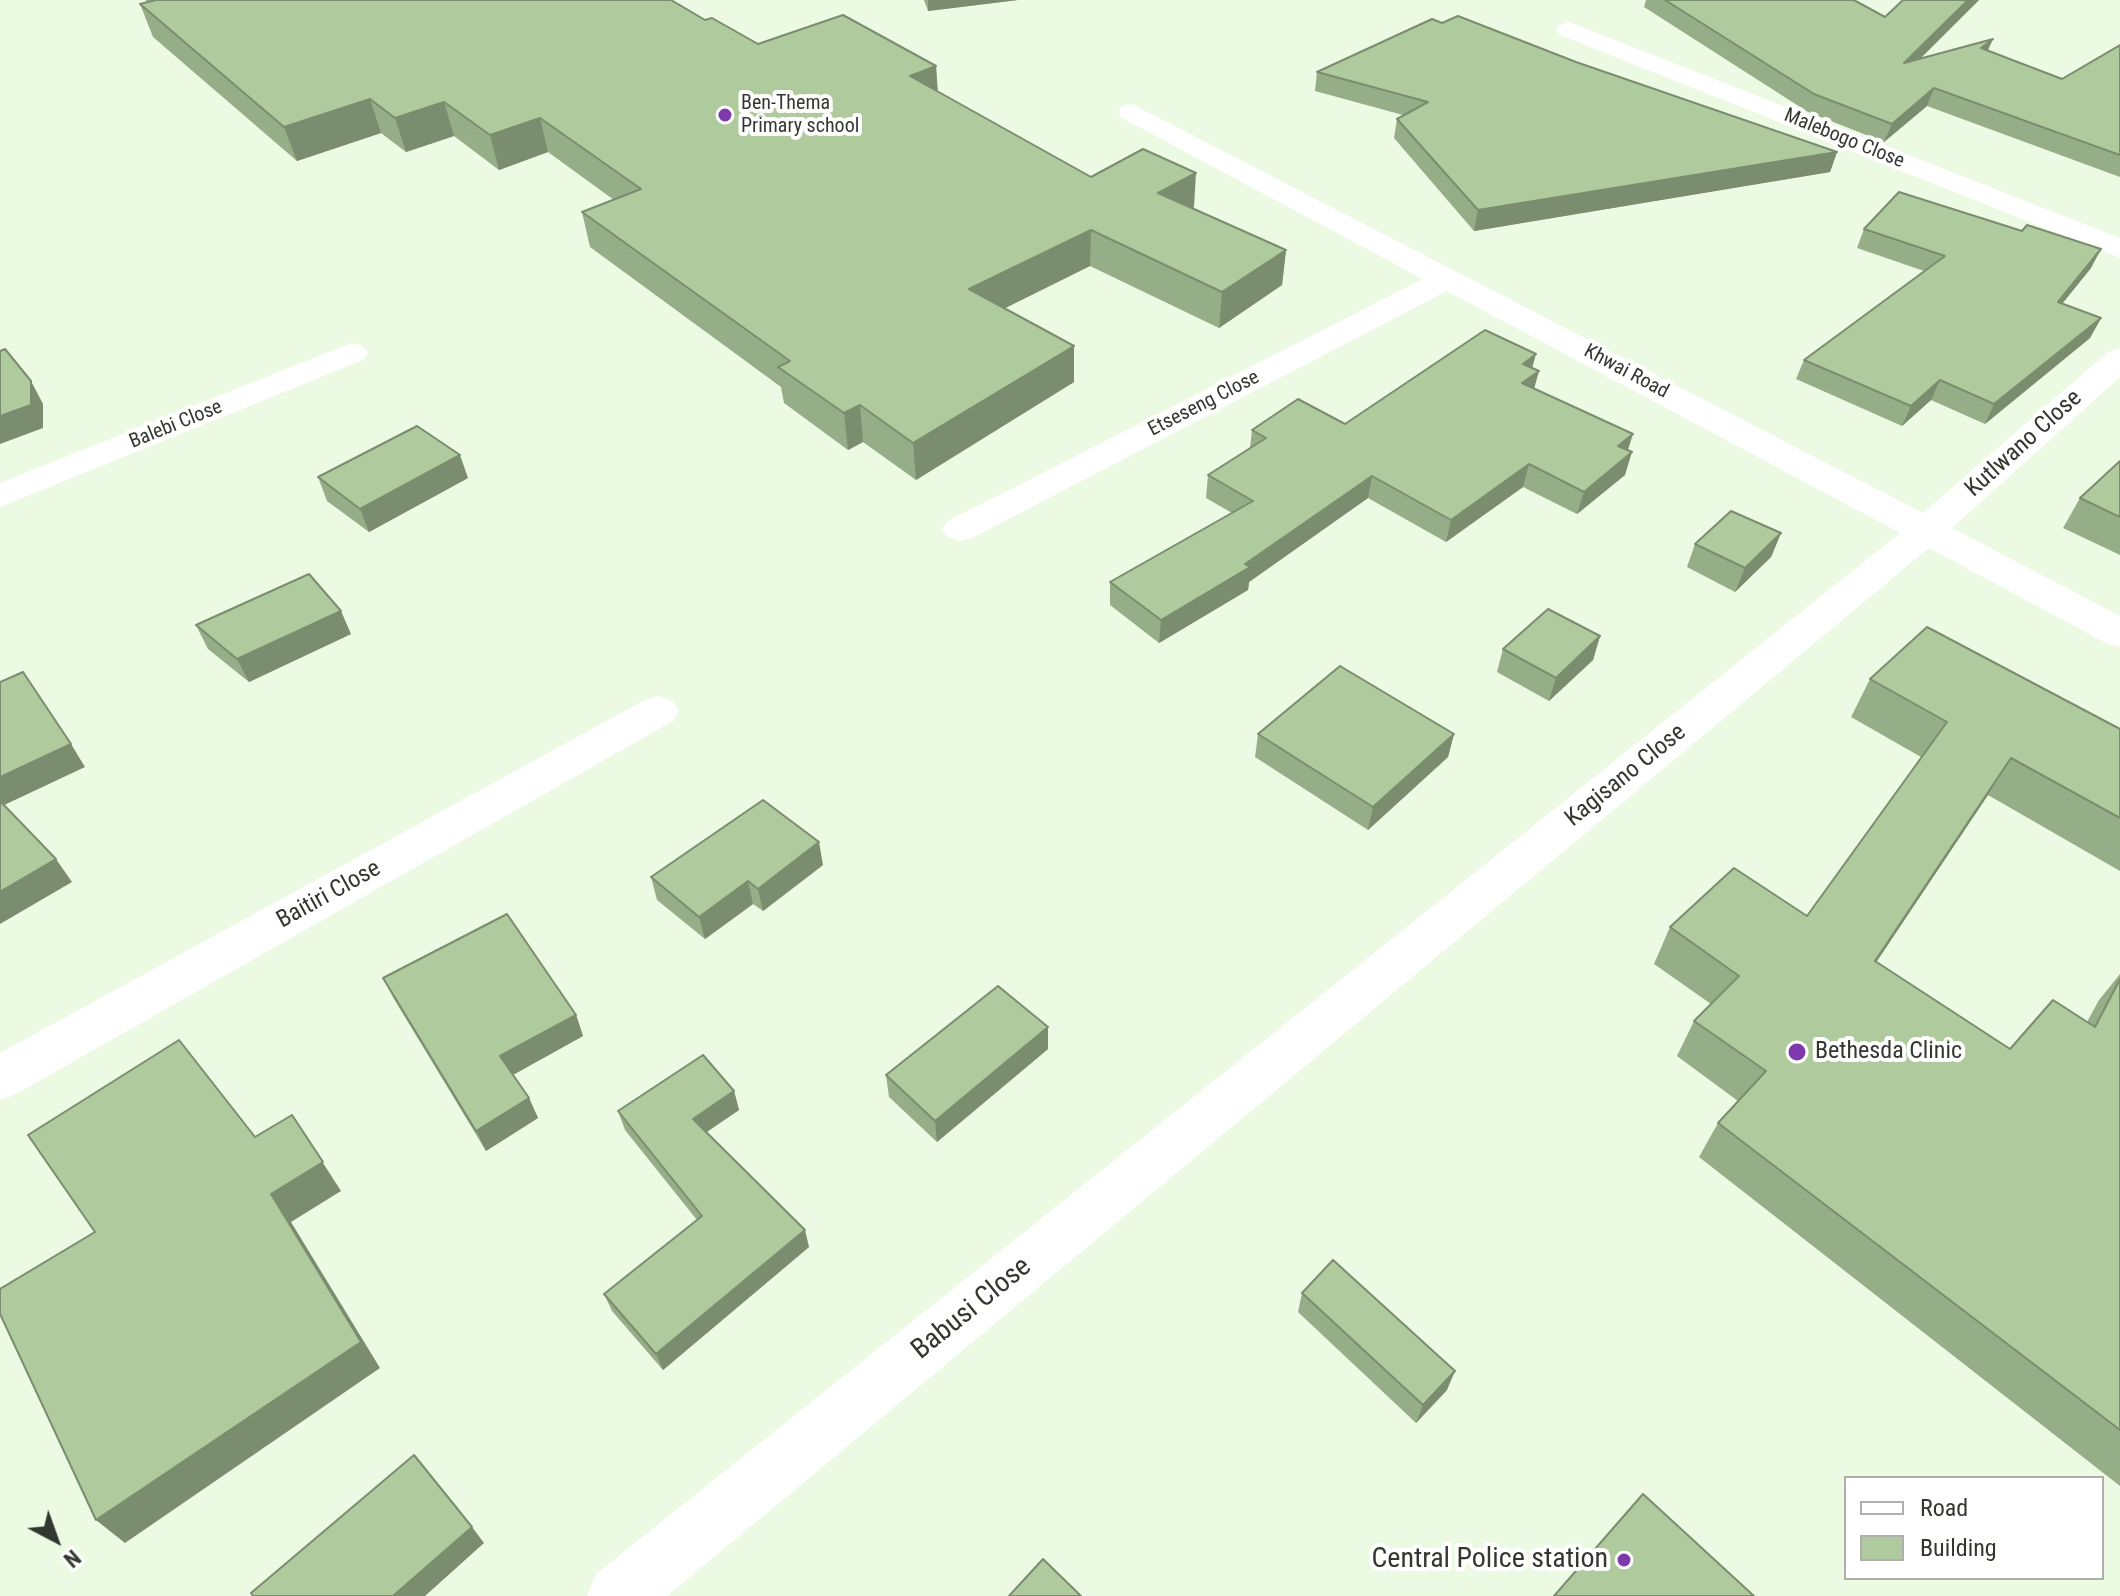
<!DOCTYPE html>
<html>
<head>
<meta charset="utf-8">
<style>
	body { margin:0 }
	#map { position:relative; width:2120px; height:1596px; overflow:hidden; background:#ecf9e3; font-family:"Roboto Condensed",sans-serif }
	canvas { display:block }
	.legend { position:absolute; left:1844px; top:1476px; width:260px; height:104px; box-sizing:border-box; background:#fff; border:2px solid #adafac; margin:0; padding:10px 14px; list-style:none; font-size:24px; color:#32372f }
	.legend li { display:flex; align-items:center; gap:16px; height:40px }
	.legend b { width:40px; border:2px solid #adafac }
	.north { position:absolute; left:16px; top:1500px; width:80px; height:80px; -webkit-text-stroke:6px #fff; paint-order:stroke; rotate:139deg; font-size:22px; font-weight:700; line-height:32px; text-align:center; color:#32372f }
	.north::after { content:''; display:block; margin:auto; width:28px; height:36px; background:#32372f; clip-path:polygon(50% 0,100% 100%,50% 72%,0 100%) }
</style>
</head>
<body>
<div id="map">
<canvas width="2120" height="1596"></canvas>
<ul class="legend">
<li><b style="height:10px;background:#fff"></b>Road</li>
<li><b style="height:22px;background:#afca9d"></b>Building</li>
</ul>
<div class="north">N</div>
</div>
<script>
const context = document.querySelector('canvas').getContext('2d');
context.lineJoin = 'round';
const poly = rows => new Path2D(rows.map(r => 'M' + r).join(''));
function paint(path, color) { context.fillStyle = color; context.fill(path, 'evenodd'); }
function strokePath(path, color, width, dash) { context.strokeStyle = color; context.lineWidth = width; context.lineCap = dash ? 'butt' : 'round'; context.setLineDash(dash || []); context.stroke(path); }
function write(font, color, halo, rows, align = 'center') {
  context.font = font + ' "Roboto Condensed",sans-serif'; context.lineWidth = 8; context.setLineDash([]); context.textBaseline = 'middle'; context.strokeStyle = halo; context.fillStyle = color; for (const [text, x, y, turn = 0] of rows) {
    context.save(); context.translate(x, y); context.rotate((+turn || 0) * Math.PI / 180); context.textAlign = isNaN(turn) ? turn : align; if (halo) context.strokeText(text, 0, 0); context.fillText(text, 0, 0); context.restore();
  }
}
const minor = poly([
	[1569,22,2120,238,2120,258,1560,35,1556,30,1560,25,1569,22],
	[1132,104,1923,513,2108,352,2120,349,2120,377,1952,528,2120,616,2120,647,2106,643,1929,548,667,1596,587,1596,596,1574,1900,533,1447,291,974,537,961,541,948,537,942,529,948,521,1423,279,1122,118,1118,112,1122,106,1132,104],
	[351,343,363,346,368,353,363,360,0,507,0,483,351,343],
	[658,696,673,701,679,711,673,721,18,1093,0,1100,0,1053,643,701,658,696]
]);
const wall = poly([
	[145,0,671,0,705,20,758,44,936,66,938,92,1091,177,1194,207,1192,208,1286,250,1282,285,1219,328,1090,266,1005,308,1074,382,916,480,863,442,848,450,784,403,781,387,590,247,582,212,614,200,548,152,499,170,454,136,406,152,381,133,297,161,153,37,140,4,148,2],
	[924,0,1018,0,928,11],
	[1646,0,1854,0,1885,17,1903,0,1979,0,1920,58,1988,51,2062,79,2120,45,2120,177,1927,106,1884,142,1808,112,1644,7],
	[1442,23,1576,62,1837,152,1830,172,1474,231,1394,138,1397,119,1403,115,1315,91,1317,72],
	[1864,229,2091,268,2062,304,2101,318,2090,338,1985,424,1931,400,1902,426,1796,379,1804,360,1924,271,1857,248],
	[1532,368,1534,389,1628,451,1625,475,1577,514,1523,487,1446,542,1368,498,1249,582,1248,590,1159,643,1110,605,1110,582,1232,513,1206,498,1208,475,1250,448,1252,430,1345,424],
	[2120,461,2120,555,2063,528,2080,498],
	[318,477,468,478,369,532,327,501],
	[1781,533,1771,557,1735,592,1687,567,1695,544],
	[196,625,351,634,249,682,208,649],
	[1600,636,1593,660,1549,701,1497,672,1503,649],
	[1870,679,2120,729,2120,871,1988,795,1876,962,2010,1049,2087,1022,2099,1000,2120,974,2120,1486,1699,1157,1718,1123,1738,1101,1677,1056,1694,1021,1711,1004,1654,964,1670,927,1807,916,1921,757,1851,717],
	[1258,734,1454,734,1448,757,1368,830,1255,757],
	[823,865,763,911,753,904,705,939,657,900,651,877],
	[383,978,576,1015,583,1036,513,1075,529,1098,538,1118,486,1151,394,999],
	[1048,1049,937,1142,889,1097,886,1075],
	[734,1091,739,1110,707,1132,809,1247,663,1370,612,1311,604,1294,697,1220,625,1130,618,1111],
	[1302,1293,1447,1390,1416,1423,1298,1312]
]);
const shadedWall = poly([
	[928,0,1018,0,928,11],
	[1968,0,1979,0,1898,81,1904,63],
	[1993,39,1985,57,1981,48],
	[936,66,938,99,910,76],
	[1934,88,1927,106,1884,142,1892,124],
	[370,99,381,133,297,161,284,127],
	[444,102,454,136,406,152,395,118],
	[540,118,548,152,499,170,490,135],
	[1837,152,1830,172,1474,231,1478,210],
	[1196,173,1194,207,1157,228,1158,193],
	[1091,230,1090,266,971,325,969,289],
	[2101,249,2091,268,2048,321,2058,302],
	[1286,250,1282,285,1219,328,1222,292],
	[2101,318,2090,338,1985,424,1994,404],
	[1074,346,1074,382,916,480,913,443],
	[1536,354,1530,376,1523,364],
	[1539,371,1533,393,1522,383],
	[1940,380,1931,400,1902,426,1911,406],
	[31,381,43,404,43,428,0,444,0,416],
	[860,405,863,442,848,450,844,413],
	[1633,434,1626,456,1618,446],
	[1632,452,1625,475,1577,514,1584,492],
	[460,455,468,478,369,532,360,509],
	[1529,464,1523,487,1446,542,1451,520],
	[1372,476,1368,498,1249,582,1248,590,1159,643,1161,620],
	[1781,533,1771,557,1735,592,1745,568],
	[341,611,351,634,249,682,237,659],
	[1600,636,1593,660,1549,701,1556,678],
	[1454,734,1448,757,1368,830,1373,807],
	[71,744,85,767,0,807,0,777],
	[2011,758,1988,795,1853,997,1875,961],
	[819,842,823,865,763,911,758,889],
	[56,859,72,882,0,924,0,892],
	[748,881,753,904,705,939,699,917],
	[576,1015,583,1036,509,1077,500,1056],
	[1048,1027,1048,1049,937,1142,935,1121],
	[734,1091,739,1110,699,1137,693,1119],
	[529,1098,538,1118,486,1151,476,1131],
	[292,1115,341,1191,291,1222,380,1368,125,1543,96,1520,271,1194],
	[805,1230,809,1247,663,1370,656,1354],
	[1455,1371,1447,1390,1416,1423,1423,1405],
	[472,1527,484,1543,425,1596,393,1596]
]);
const building = poly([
	[156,0,671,0,705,20,712,18,758,44,843,15,936,66,910,76,1091,177,1143,149,1196,173,1158,193,1286,250,1222,292,1091,230,969,289,1074,346,913,443,860,405,844,413,778,367,790,361,582,212,641,189,540,118,490,135,444,102,395,118,370,99,284,127,140,4,156,0],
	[1665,0,1854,0,1885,17,1903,0,1968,0,1904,63,1993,39,1981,48,2062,79,2120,45,2120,155,1934,88,1892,124,1814,94,1665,0],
	[1458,16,1576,62,1837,152,1478,210,1397,119,1428,102,1317,72,1432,19,1442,23,1458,16],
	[1899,192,2022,231,2027,225,2101,249,2058,302,2101,318,1994,404,1940,380,1911,406,1804,360,1945,256,1864,229,1899,192],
	[1485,330,1536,354,1523,364,1539,371,1522,383,1633,434,1618,446,1632,452,1584,492,1529,464,1451,520,1372,476,1245,564,1250,567,1161,620,1110,582,1253,501,1208,475,1266,438,1252,430,1298,399,1345,424,1485,330],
	[5,349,31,381,31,405,0,416,0,351,5,349],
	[417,426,460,455,360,509,318,477,417,426],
	[2120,461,2120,517,2080,498,2120,461],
	[1731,511,1781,533,1745,568,1695,544,1731,511],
	[309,574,341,611,237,659,196,625,309,574],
	[1548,609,1600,636,1556,678,1503,649,1548,609],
	[1927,627,2120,729,2120,818,2011,758,1875,961,2010,1049,2053,1000,2095,1027,2120,979,2120,1430,1718,1123,1766,1071,1694,1021,1739,976,1670,927,1734,868,1807,916,1947,722,1870,679,1927,627],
	[1340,666,1454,734,1373,807,1258,734,1340,666],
	[23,672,71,744,0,777,0,682,23,672],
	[763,800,819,842,758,889,748,881,699,917,651,877,763,800],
	[0,801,56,859,0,892,0,801],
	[507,914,576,1015,500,1056,529,1098,476,1131,383,978,507,914],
	[998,986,1048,1027,935,1121,886,1075,998,986],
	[179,1040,255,1137,292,1115,323,1162,271,1194,361,1342,96,1520,0,1314,0,1289,95,1232,28,1135,179,1040],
	[703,1055,734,1091,693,1119,805,1230,656,1354,604,1294,702,1216,618,1111,703,1055],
	[1333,1260,1455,1371,1423,1405,1302,1293,1333,1260],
	[414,1455,472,1527,393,1596,253,1596,251,1593,414,1455],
	[1643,1494,1754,1596,1554,1596,1643,1494],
	[1043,1559,1081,1596,1009,1596,1043,1559]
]);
const markers = [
	[725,115,8,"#7e39ad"],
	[1797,1052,10,"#7e39ad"],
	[1624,1560,8,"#7e39ad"]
];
const farPoinames = [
	["Ben-Thema",741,104],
	["Primary school",741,127]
];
const farStreetnames = [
	["Malebogo Close",1844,139,22],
	["Khwai Road",1626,372,28],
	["Etseseng Close",1204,404,-27],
	["Balebi Close",176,425,-22]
];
const streetNames = [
	["Kutlwano Close",2024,444,-42],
	["Kagisano Close",1626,776,-39],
	["Baitiri Close",329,895,-29]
];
const poiNames = [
	["Bethesda Clinic",1815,1052]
];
const nearStreetnames = [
	["Babusi Close",972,1309,-39]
];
const nearPoinames = [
	["Central Police station",1608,1560]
];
paint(minor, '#fff');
paint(wall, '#96ae87');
paint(shadedWall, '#7a8d6e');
paint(building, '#afca9d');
strokePath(building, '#7a8d6e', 2);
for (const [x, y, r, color] of markers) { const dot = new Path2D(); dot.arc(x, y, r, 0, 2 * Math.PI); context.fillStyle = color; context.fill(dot); strokePath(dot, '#fff', 3); }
write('20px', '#32372f', '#fff', farPoinames, 'left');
write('20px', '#32372f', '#fff', farStreetnames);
write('24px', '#32372f', '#fff', streetNames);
write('24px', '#32372f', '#fff', poiNames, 'left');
write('28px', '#32372f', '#fff', nearStreetnames);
write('28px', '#32372f', '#fff', nearPoinames, 'right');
</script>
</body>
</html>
